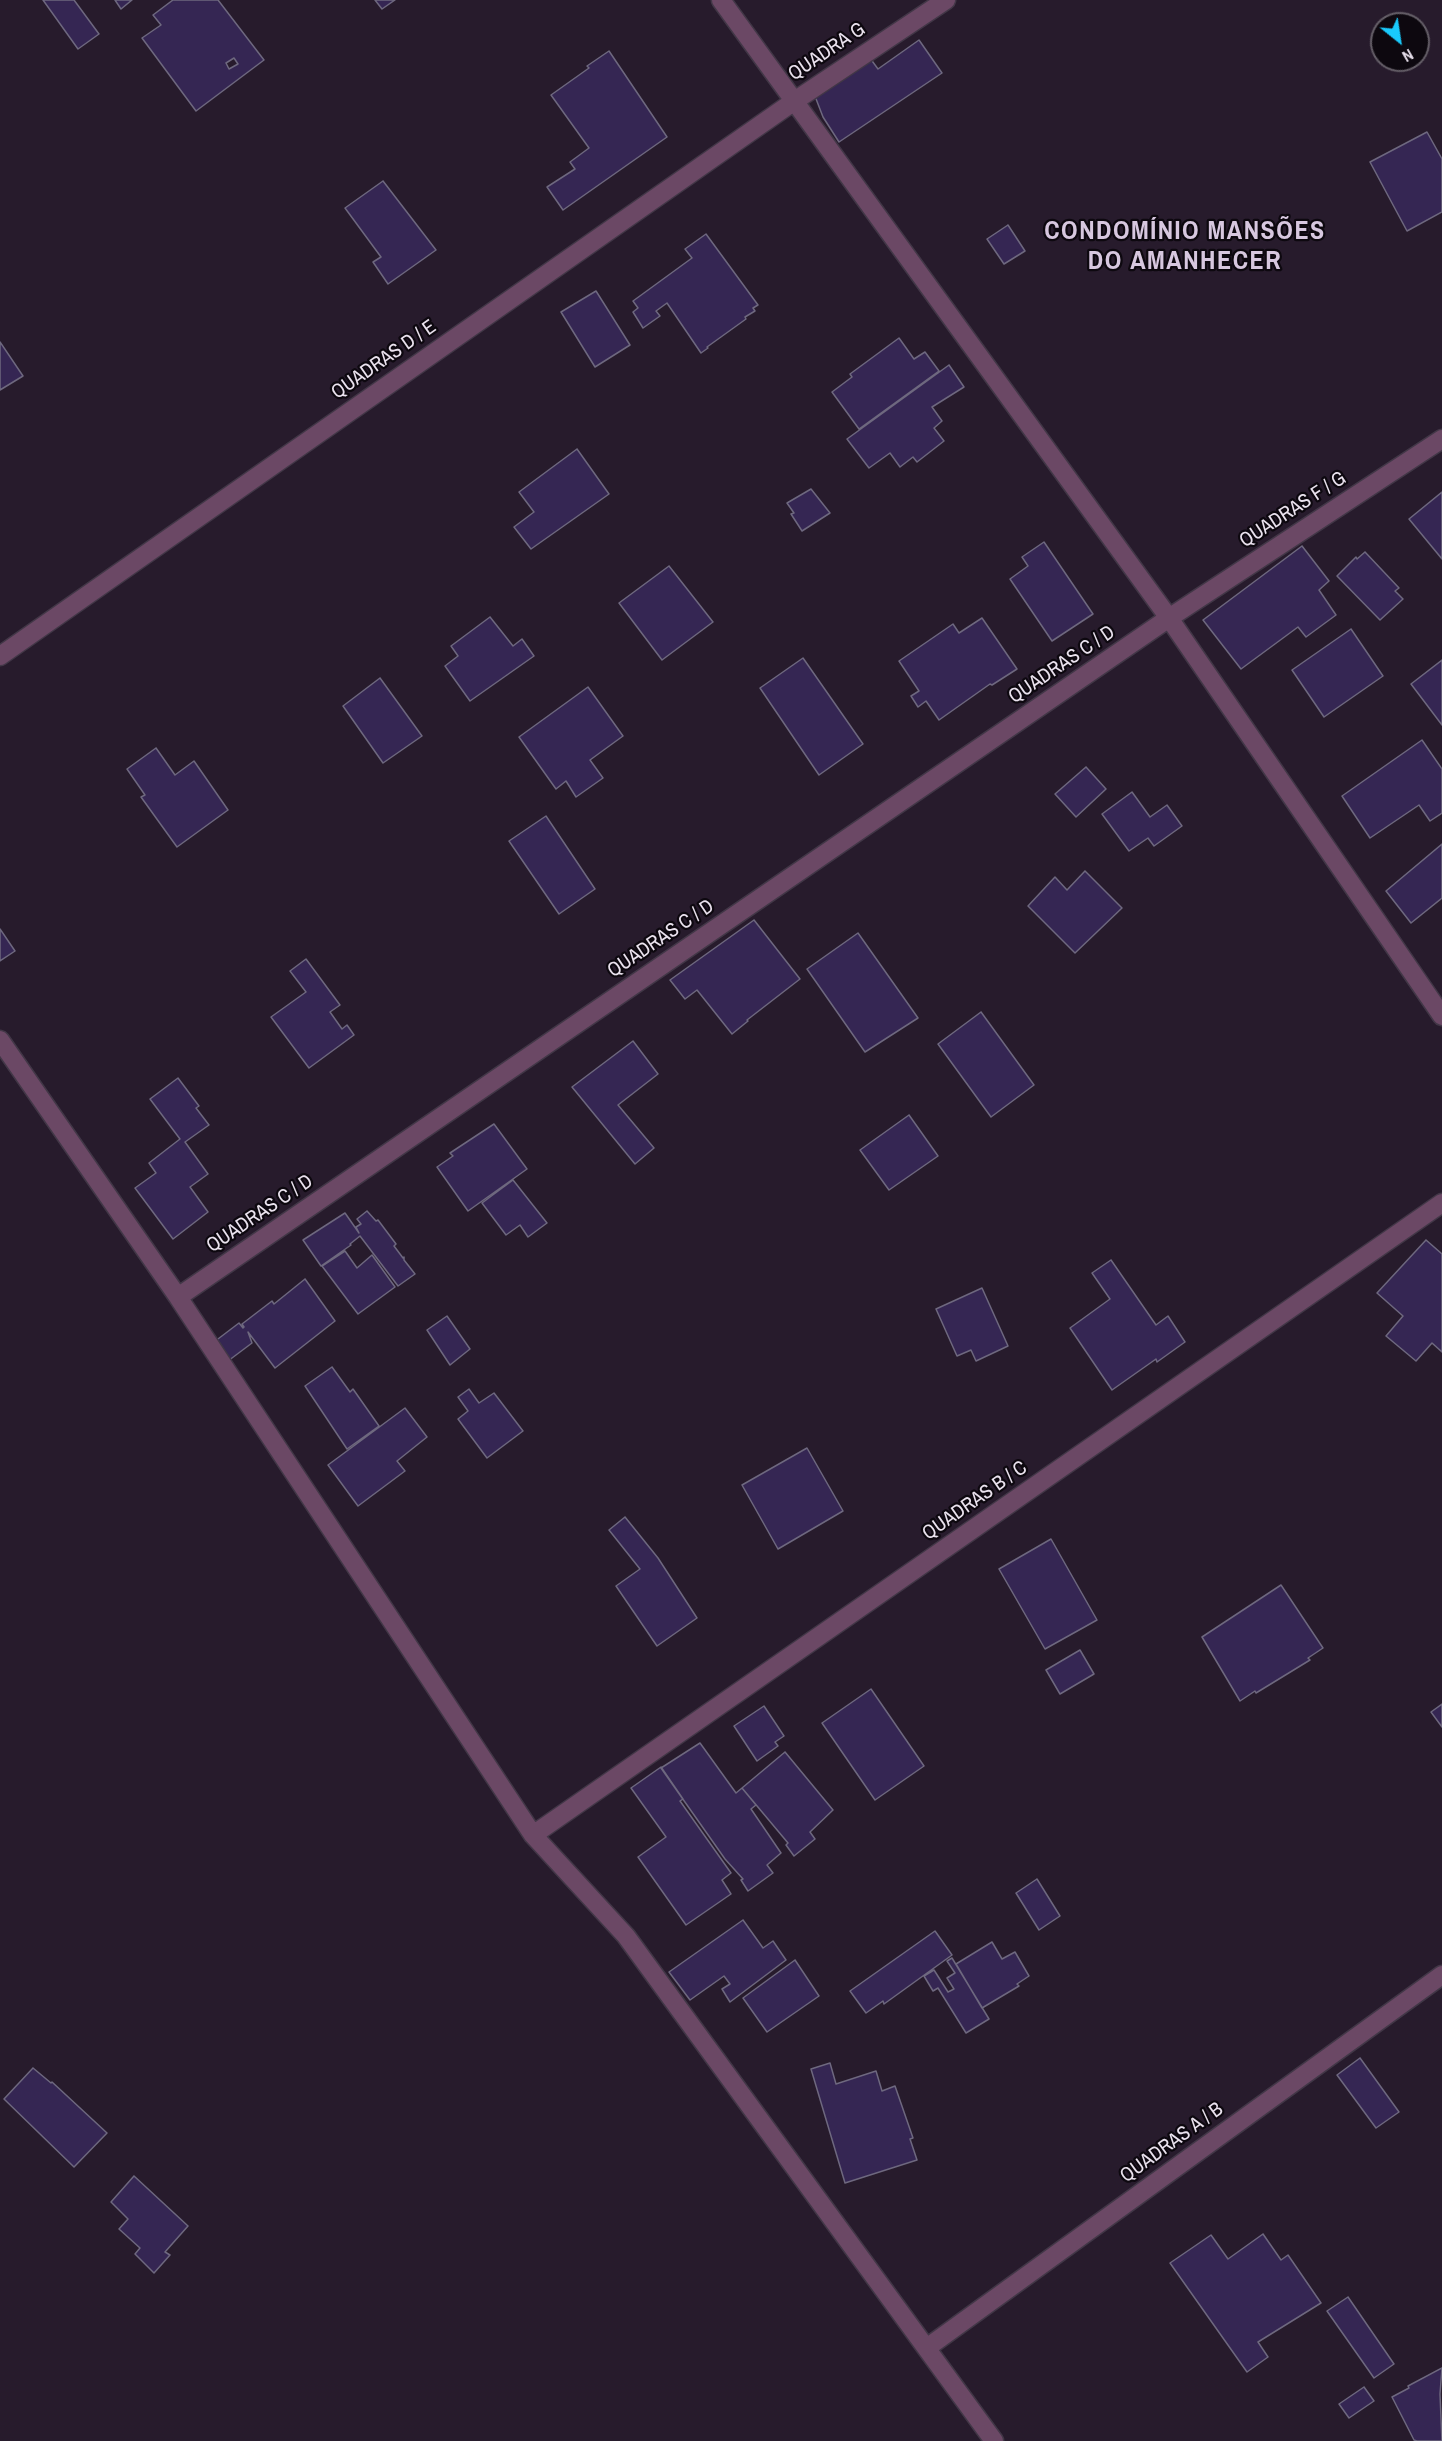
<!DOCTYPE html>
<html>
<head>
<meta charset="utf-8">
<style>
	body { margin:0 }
	#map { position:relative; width:1442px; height:2441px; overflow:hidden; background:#271b2c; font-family:"Archivo Narrow",sans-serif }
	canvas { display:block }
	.north { position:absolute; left:1370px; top:12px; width:60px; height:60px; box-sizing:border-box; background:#0d080f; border:2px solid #655f68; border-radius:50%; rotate:150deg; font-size:16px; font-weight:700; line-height:24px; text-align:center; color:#eae2ee }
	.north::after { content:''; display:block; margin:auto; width:21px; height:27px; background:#19cafc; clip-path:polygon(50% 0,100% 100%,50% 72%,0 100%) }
</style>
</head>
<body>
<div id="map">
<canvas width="1442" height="2441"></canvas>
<div class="north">N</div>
</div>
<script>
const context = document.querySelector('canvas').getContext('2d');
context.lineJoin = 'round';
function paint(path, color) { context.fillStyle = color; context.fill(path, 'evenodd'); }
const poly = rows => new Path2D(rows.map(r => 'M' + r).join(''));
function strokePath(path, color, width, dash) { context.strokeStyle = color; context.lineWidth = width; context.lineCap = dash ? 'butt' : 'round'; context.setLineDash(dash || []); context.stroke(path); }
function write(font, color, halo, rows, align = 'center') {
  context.font = font + ' "Archivo Narrow",sans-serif'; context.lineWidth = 4.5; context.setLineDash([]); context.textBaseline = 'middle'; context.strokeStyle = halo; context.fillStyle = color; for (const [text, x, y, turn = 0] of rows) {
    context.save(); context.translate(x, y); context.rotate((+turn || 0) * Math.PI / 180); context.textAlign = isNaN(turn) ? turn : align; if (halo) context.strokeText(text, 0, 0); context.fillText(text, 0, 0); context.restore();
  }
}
const building = poly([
	[43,0,74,0,99,34,78,49,43,0],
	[115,0,132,0,121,9,115,0],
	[173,0,218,0,264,60,196,111,142,38,161,25,153,15,173,0],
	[234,58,238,64,229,69,226,63,234,58],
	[375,0,395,0,382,9,375,0],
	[919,40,942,73,839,142,823,117,813,91,867,54,878,69,919,40],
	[609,51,667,137,563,210,547,187,575,169,570,162,589,148,551,95,589,68,587,66,609,51],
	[1427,132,1442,159,1442,212,1407,231,1370,162,1427,132],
	[383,181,436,250,388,284,373,262,381,257,345,208,383,181],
	[1008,225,1025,251,1004,264,987,239,1008,225],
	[706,234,758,305,753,308,755,311,745,317,746,319,707,347,708,348,701,353,667,303,656,311,660,316,643,328,633,312,638,308,633,301,692,258,685,249,706,234],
	[596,291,630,345,595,367,561,312,596,291],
	[899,338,914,359,925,352,939,371,859,429,832,392,852,377,850,374,899,338],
	[0,342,23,376,0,390,0,342],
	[949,365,964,387,932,407,942,421,934,428,944,441,917,462,913,457,900,467,890,453,869,468,847,439,949,365],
	[577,449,609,494,531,549,514,527,534,512,519,492,577,449],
	[811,489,830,513,802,531,791,514,794,513,787,503,811,489],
	[1442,492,1442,559,1409,519,1442,492],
	[1044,542,1093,614,1052,641,1010,579,1028,566,1022,557,1044,542],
	[1302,546,1329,581,1319,590,1336,615,1306,637,1298,627,1241,669,1203,620,1302,546],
	[1365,552,1399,588,1395,591,1403,599,1380,620,1337,576,1356,557,1357,559,1365,552],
	[669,566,713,622,662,660,619,603,669,566],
	[490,617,513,646,522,639,534,656,470,701,445,666,458,656,451,646,490,617],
	[982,618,1017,669,992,685,990,684,939,720,926,701,918,707,911,696,919,691,899,661,953,624,959,633,982,618],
	[1351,629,1383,676,1324,717,1292,670,1351,629],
	[803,658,863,744,819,775,760,688,803,658],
	[1442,660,1442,725,1411,684,1442,660],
	[380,678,422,736,383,763,343,706,380,678],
	[588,687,623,736,590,760,603,778,576,797,566,781,556,789,519,737,588,687],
	[1422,740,1442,769,1442,813,1430,821,1419,805,1370,838,1342,796,1422,740],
	[156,748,175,775,194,761,228,810,177,847,141,797,145,795,127,769,156,748],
	[1086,767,1106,789,1076,817,1055,794,1086,767],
	[1132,792,1150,817,1167,805,1182,826,1154,846,1148,838,1129,851,1102,814,1132,792],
	[546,816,595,889,559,914,509,841,546,816],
	[1442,844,1442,898,1411,923,1386,891,1442,844],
	[1085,871,1122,908,1075,953,1028,906,1055,877,1067,890,1085,871],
	[754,920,800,979,747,1020,748,1021,732,1034,697,990,685,999,670,980,754,920],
	[0,929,15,951,0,961,0,929],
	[858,933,918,1018,865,1052,807,969,858,933],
	[306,959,340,1005,330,1012,342,1029,347,1025,354,1035,309,1068,271,1017,306,992,290,971,306,959],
	[981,1012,1034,1085,991,1117,938,1044,981,1012],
	[633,1041,658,1074,618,1105,654,1148,635,1164,572,1087,633,1041],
	[178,1078,199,1106,196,1108,209,1125,185,1142,208,1174,190,1187,208,1212,173,1239,135,1188,156,1173,149,1163,180,1139,150,1099,178,1078],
	[909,1115,938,1156,889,1190,860,1150,909,1115],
	[494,1124,527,1169,468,1211,437,1167,453,1156,450,1153,494,1124],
	[513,1180,547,1223,528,1237,520,1225,506,1235,482,1203,513,1180],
	[367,1211,376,1221,378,1220,396,1244,394,1246,403,1258,404,1257,404,1260,415,1274,398,1286,360,1236,350,1244,351,1245,321,1266,303,1240,345,1213,359,1233,356,1227,361,1224,357,1219,367,1211],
	[1426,1240,1442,1254,1442,1352,1432,1343,1416,1361,1386,1336,1403,1316,1377,1293,1426,1240],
	[345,1251,357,1268,372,1255,395,1287,358,1314,322,1266,345,1251],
	[1111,1260,1156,1325,1168,1316,1185,1342,1157,1362,1156,1359,1112,1390,1070,1328,1110,1299,1092,1273,1111,1260],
	[305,1279,335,1321,275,1368,248,1332,252,1343,228,1361,214,1342,239,1323,243,1328,244,1327,242,1324,272,1301,274,1304,305,1279],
	[982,1288,1008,1346,976,1361,971,1350,957,1356,936,1309,982,1288],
	[447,1316,470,1349,450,1365,427,1330,447,1316],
	[332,1367,350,1392,353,1389,379,1426,347,1449,305,1386,332,1367],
	[469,1389,479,1403,494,1393,523,1431,487,1458,458,1419,468,1411,458,1397,469,1389],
	[405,1408,427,1437,397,1461,405,1471,358,1506,328,1465,405,1408],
	[807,1448,843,1511,778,1549,742,1485,807,1448],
	[625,1517,658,1558,697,1618,657,1646,616,1586,640,1569,609,1530,625,1517],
	[1051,1539,1097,1620,1045,1649,999,1569,1051,1539],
	[1281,1585,1323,1648,1308,1658,1310,1660,1256,1693,1255,1691,1240,1701,1202,1637,1281,1585],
	[1080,1650,1094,1674,1060,1694,1046,1670,1080,1650],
	[871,1689,924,1766,875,1800,822,1723,871,1689],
	[1442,1704,1442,1727,1431,1712,1442,1704],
	[764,1706,784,1736,775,1742,778,1746,757,1761,734,1726,764,1706],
	[700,1743,736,1793,742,1788,756,1805,751,1809,781,1853,767,1865,773,1873,748,1891,741,1880,743,1879,725,1859,661,1768,700,1743],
	[785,1752,833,1810,810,1832,815,1839,794,1856,786,1845,788,1843,742,1788,785,1752],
	[661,1767,683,1799,680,1801,731,1873,722,1880,731,1894,686,1925,638,1857,666,1837,631,1788,661,1767],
	[1037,1879,1060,1916,1039,1930,1016,1893,1037,1879],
	[743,1920,763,1948,773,1941,786,1960,730,2002,722,1989,730,1984,724,1976,690,2000,669,1972,743,1920],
	[935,1931,952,1955,884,2004,883,2001,866,2013,850,1991,935,1931],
	[992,1942,1002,1959,1015,1952,1029,1976,1017,1984,1019,1986,982,2008,956,1964,992,1942],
	[952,1958,989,2019,966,2033,938,1988,933,1991,924,1976,934,1970,948,1992,954,1989,947,1978,955,1973,947,1961,952,1958],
	[795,1960,819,1996,767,2032,743,1998,795,1960],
	[1360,2058,1399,2112,1376,2128,1337,2075,1360,2058],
	[830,2063,836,2084,876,2071,882,2091,895,2086,913,2138,910,2139,917,2160,845,2183,811,2069,830,2063],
	[33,2068,51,2083,52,2082,107,2133,74,2167,4,2099,33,2068],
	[134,2176,188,2226,165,2252,170,2255,154,2273,135,2254,140,2248,119,2229,128,2219,111,2202,134,2176],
	[1263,2234,1281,2260,1288,2255,1321,2303,1258,2342,1268,2357,1247,2372,1170,2263,1211,2235,1228,2259,1263,2234],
	[1348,2297,1394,2364,1374,2378,1327,2311,1348,2297],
	[1442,2368,1440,2394,1442,2441,1417,2441,1414,2440,1392,2397,1409,2388,1408,2386,1442,2368],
	[1364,2387,1374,2401,1349,2418,1339,2404,1364,2387]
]);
const minor = poly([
	[721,0,1169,618,1442,1016],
	[0,656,793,102,946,0],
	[0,1040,178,1297,533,1835,626,1936,994,2441],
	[178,1297,1169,618,1442,439],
	[533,1835,1442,1203],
	[928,2347,1442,1975]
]);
const streetNames = [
	["QUADRA G",827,52,-34],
	["QUADRAS D / E",384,360,-35],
	["QUADRAS F / G",1293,510,-33],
	["QUADRAS C / D",1062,665,-34],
	["QUADRAS C / D",661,939,-34],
	["QUADRAS C / D",260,1214,-34],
	["QUADRAS B / C",975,1501,-35],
	["QUADRAS A / B",1172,2143,-36]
];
const districtNames = [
	["CONDOMÍNIO MANSÕES",1185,232],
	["DO AMANHECER",1185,262]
];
paint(building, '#352653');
strokePath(building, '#6e687f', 1.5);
strokePath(minor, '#423747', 21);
strokePath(minor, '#6b4865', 18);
write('20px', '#eae2ee', '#0d080f', streetNames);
context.letterSpacing = '1.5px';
write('bold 26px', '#d7c7df', '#0d080f', districtNames);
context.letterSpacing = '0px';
</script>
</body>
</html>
